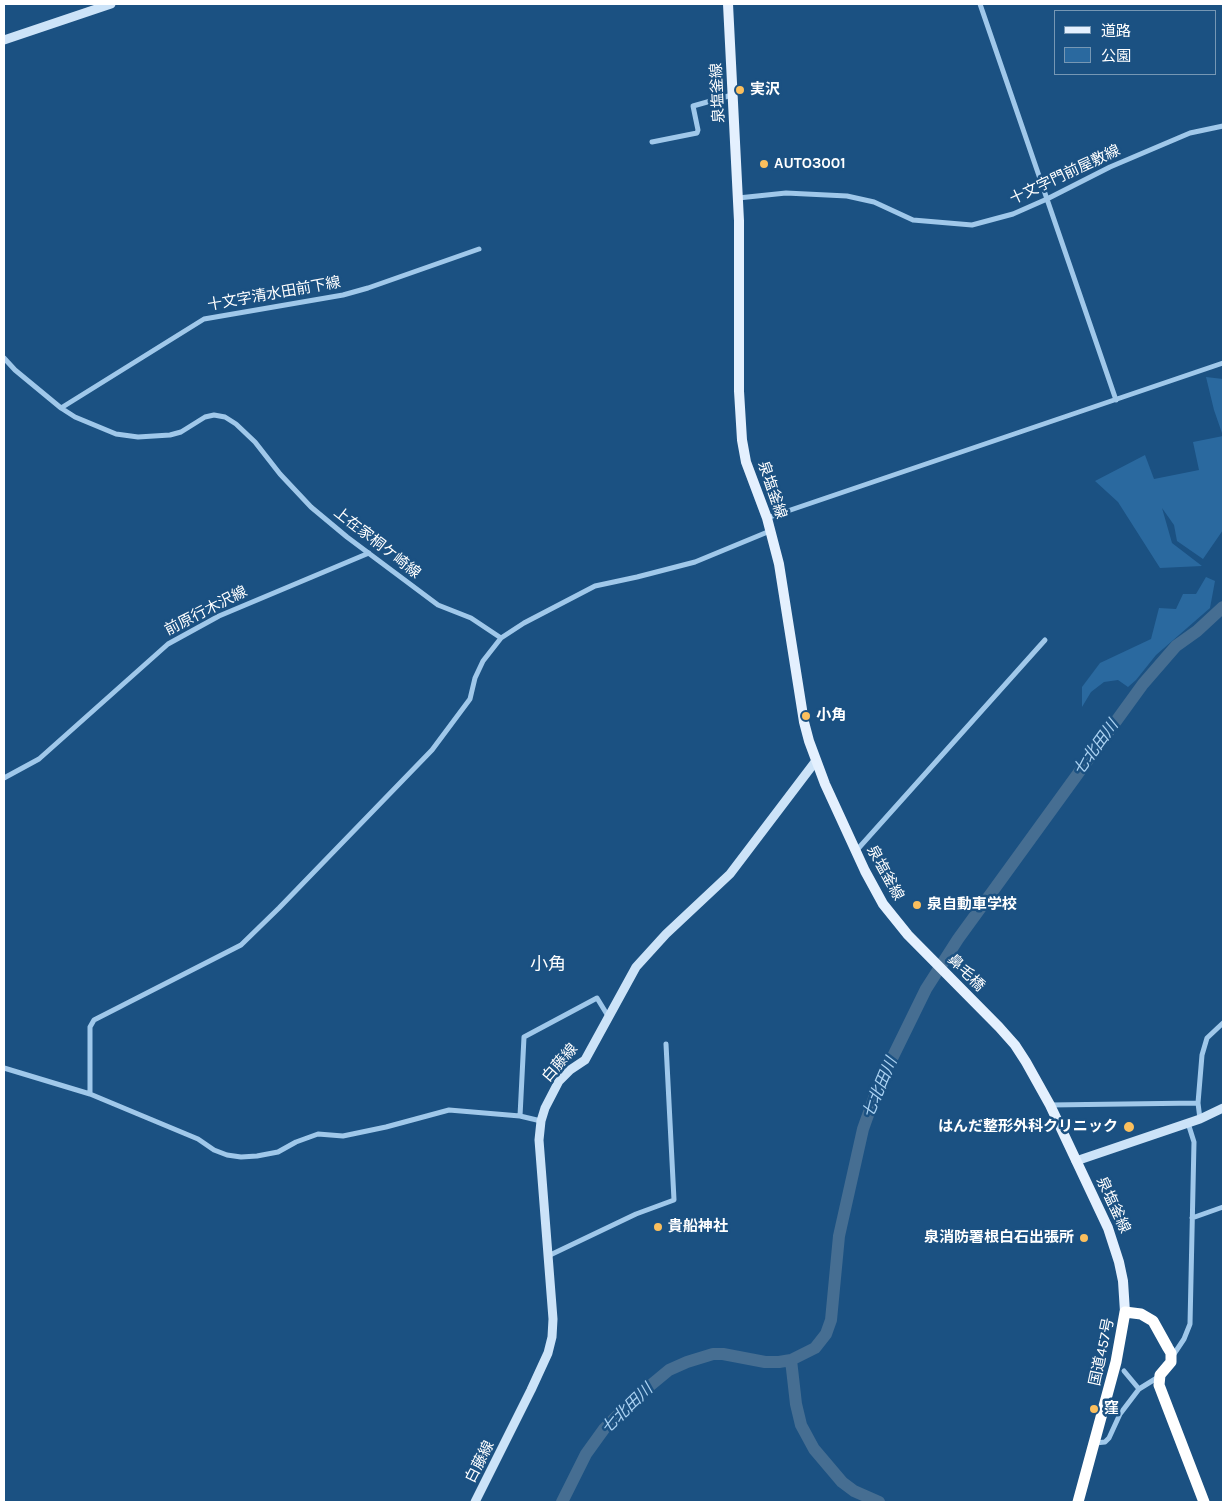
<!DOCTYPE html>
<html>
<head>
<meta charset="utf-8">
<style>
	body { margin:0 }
	#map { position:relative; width:1227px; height:1506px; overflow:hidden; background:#1b5182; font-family:Karla,"Noto Sans JP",sans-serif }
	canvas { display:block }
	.frame { position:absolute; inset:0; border:5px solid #fff; pointer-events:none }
	.legend { position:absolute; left:1054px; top:10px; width:162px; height:65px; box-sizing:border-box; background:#1b5182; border:1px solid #7697b4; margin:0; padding:6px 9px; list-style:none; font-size:15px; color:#fff }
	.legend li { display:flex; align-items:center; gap:10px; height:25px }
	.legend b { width:25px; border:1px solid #7697b4 }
</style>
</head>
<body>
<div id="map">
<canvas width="1227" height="1506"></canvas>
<div class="frame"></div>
<ul class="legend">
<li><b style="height:6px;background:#e4f0fe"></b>道路</li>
<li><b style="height:14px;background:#2a699f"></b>公園</li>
</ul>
</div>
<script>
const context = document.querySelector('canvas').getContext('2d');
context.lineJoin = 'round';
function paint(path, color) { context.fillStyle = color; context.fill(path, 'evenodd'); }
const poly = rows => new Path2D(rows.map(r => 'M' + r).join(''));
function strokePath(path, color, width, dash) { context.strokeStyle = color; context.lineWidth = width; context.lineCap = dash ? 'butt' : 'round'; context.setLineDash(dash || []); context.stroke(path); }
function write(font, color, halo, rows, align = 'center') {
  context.font = font + ' Karla,"Noto Sans JP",sans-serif'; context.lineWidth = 5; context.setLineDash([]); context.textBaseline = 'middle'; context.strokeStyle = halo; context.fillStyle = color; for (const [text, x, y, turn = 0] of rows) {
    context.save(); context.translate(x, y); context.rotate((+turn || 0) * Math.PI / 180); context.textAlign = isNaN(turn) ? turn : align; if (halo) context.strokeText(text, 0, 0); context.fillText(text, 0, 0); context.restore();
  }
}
const green = poly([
	[1206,377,1223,379,1223,530,1203,559,1177,541,1174,525,1162,508,1172,543,1202,566,1160,568,1118,502,1095,481,1145,455,1154,479,1199,470,1193,442,1223,436,1214,410],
	[1206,577,1215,581,1210,608,1156,655,1136,680,1128,687,1118,680,1104,682,1091,692,1082,707,1082,687,1100,663,1151,639,1159,608,1176,609,1183,594,1196,594]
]);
const river = poly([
	[791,1360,796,1404,801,1425,814,1449,842,1482,854,1491,879,1502],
	[562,1502,586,1454,604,1429,634,1399,669,1370,687,1362,713,1354,723,1354,765,1362,779,1362,791,1360,815,1348,826,1334,831,1320,839,1236,863,1129,878,1087,926,989,958,939,1143,684,1176,646,1197,631,1223,607]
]);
const street = poly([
	[980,4,1116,400],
	[652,142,697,133,698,130,693,106,732,95],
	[738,198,786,193,847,196,874,202,913,220,972,225,1013,214,1047,199,1110,167,1190,133,1223,126],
	[4,358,15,370,61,408,75,417,116,434,138,437,170,435,181,432,205,417,214,415,225,417,236,424,255,442,280,474,311,507,347,537,438,605,471,618,501,638,524,623,595,586,637,577,695,562,770,531],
	[61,408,204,319,343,295,368,288,479,249],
	[767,518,1223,363],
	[4,778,39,759,168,644,219,616,369,553],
	[856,851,1045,640],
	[4,1068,90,1094,198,1139,214,1150,227,1155,241,1157,257,1156,278,1152,296,1142,318,1134,343,1136,386,1127,449,1110,520,1116,541,1121],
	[90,1094,90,1027,94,1020,241,945,279,908,432,750,470,699,475,678,483,661,501,638],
	[1050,1105,1198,1103],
	[520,1116,524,1037,597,998,608,1016],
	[1200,1119,1198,1103,1202,1055,1207,1038,1223,1023],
	[1192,1218,1223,1207],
	[548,1256,636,1214,674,1200,666,1044],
	[1172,1357,1184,1339,1190,1324,1194,1142,1188,1123],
	[1124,1371,1139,1389],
	[1095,1443,1105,1442,1109,1438,1120,1414,1139,1389,1160,1376]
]);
const secondary = poly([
	[4,40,111,4],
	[1076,1161,1200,1119,1223,1108],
	[475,1502,531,1390,548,1353,552,1337,553,1319,539,1140,541,1121,545,1108,559,1081,570,1070,585,1060,636,967,666,934,730,874,815,762]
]);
const primary = poly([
	[728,4,739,221,739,391,742,440,746,462,767,518,779,564,804,722,809,741,825,784,865,871,883,904,908,935,999,1027,1015,1045,1026,1062,1050,1105,1108,1228,1119,1262,1123,1281,1125,1312]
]);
const highway = poly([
	[1078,1502,1116,1362,1125,1312,1141,1314,1153,1321,1168,1348,1171,1353,1171,1362,1160,1375,1159,1385,1204,1502]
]);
const markers = [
	[740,90,5,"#fbbf5d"],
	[764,164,5,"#fbbf5d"],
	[806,716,5,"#fbbf5d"],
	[917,905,5,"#fbbf5d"],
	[1129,1127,6,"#fbbf5d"],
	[658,1227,5,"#fbbf5d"],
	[1084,1238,5,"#fbbf5d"],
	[1094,1409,5,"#fbbf5d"]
];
const poiNames = [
	["実沢",750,90],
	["AUTO3001",774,164],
	["小角",816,716],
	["泉自動車学校",927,905],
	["はんだ整形外科クリニック",1118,1127,"right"],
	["貴船神社",668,1227],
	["泉消防署根白石出張所",1074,1238,"right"],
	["窪",1104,1409]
];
const streetNames = [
	["泉塩釜線",718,93,-93],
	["十文字門前屋敷線",1065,175,-25],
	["十文字清水田前下線",274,294,-10],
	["泉塩釜線",772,490,71],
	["上在家桐ケ崎線",377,543,38],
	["前原行木沢線",206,611,-27],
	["泉塩釜線",885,873,61],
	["鼻毛橋",966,973,45],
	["白藤線",560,1063,-49],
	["泉塩釜線",1113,1205,65],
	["国道457号",1102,1352,-78],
	["白藤線",480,1462,-63]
];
const waterNames = [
	["七北田川",1096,748,-54],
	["七北田川",880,1088,-67],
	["七北田川",627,1409,-44]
];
const quarterNames = [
	["小角",548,965]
];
paint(green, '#2a699f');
strokePath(river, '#466e92', 12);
strokePath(street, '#a0c8ea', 5);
strokePath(secondary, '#cce3f8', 9);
strokePath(primary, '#e4f0fe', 10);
strokePath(highway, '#fff', 11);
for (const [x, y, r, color] of markers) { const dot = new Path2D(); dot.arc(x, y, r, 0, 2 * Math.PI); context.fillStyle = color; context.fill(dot); strokePath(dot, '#1b5182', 2); }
write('bold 15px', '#fff', '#1b5182', poiNames, 'left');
write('15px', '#fff', '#1b5182', streetNames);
write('italic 16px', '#abd2f2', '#1b5182', waterNames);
write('18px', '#fff', '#1b5182', quarterNames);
</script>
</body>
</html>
